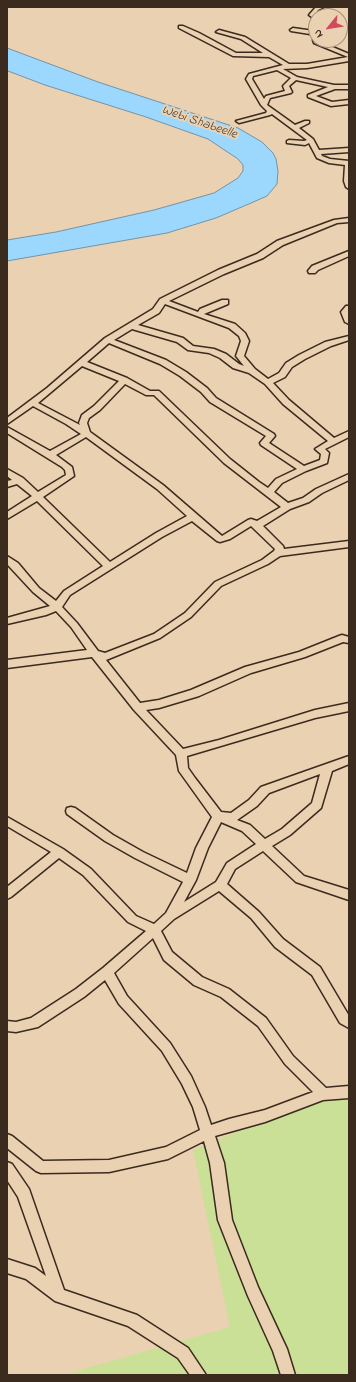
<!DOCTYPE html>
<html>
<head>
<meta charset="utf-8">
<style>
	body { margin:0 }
	#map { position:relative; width:356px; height:1382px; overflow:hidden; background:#e9d1b2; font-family:"Indie Flower",sans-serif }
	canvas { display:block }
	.frame { position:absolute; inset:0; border:8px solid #3b2a1e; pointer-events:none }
	.north { position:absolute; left:308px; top:8px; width:40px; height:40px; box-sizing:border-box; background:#e9d1b2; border:1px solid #a38e77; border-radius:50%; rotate:240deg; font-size:11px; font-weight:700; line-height:16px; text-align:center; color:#3b2a1e }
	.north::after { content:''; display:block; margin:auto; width:14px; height:18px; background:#d1495b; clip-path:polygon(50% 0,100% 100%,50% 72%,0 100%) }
</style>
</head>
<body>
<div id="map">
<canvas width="356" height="1382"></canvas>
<div class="frame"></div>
<div class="north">N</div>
</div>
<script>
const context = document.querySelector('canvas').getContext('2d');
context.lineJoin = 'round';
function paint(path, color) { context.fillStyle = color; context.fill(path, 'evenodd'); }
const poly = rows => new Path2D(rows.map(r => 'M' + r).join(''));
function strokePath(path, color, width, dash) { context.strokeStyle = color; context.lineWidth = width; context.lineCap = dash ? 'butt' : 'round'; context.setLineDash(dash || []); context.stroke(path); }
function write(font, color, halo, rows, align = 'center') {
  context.font = font + ' "Indie Flower",sans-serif'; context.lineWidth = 4; context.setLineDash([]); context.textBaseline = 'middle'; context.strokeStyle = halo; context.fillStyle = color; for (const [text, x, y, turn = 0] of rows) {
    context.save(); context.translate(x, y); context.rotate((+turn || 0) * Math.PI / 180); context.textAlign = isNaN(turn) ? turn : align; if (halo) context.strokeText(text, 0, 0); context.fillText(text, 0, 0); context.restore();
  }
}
const green = poly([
	[349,1086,349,1375,63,1375,230,1327,193,1150]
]);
const water = poly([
	[7,48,98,82,238,128,262,142,273,153,276,159,278,171,277,184,267,196,251,203,216,218,167,233,7,261,7,240,56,232,154,210,214,193,238,178,243,171,243,165,238,159,208,139,146,117,45,85,8,71,7,70,7,48]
]);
const street = poly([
	[316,7,324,7,318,10,315,15,317,16,316,20,309,15,316,7],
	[179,26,183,26,199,33,236,53,263,53,241,39,216,32,219,30,245,37,289,64,307,64,348,57,314,43,313,40,316,38,316,40,349,54,349,61,307,68,283,69,297,77,334,85,349,85,349,89,335,89,316,96,332,102,349,100,349,104,331,106,308,97,308,95,328,87,296,80,289,86,292,92,291,93,270,98,267,105,295,125,305,121,309,121,309,123,299,128,313,139,319,150,349,148,349,152,321,154,322,156,330,159,349,161,349,189,346,187,344,181,345,165,329,163,317,158,309,143,305,145,287,143,287,141,289,140,304,141,307,140,272,114,270,115,239,123,236,121,266,113,267,111,261,105,246,79,249,74,283,65,269,57,233,56,179,28,179,26],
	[277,70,291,78,283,86,285,91,266,96,264,99,252,79,253,76,277,70],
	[293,28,314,31,316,32,316,37,310,34,291,31,290,30,293,28],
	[349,218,349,222,337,223,283,245,263,258,224,274,169,301,198,312,200,309,222,300,228,300,228,304,204,314,235,324,245,333,249,341,244,356,255,369,268,379,279,373,286,363,299,355,325,342,349,336,349,340,331,346,305,359,292,367,285,377,273,383,289,400,334,438,349,431,349,437,325,449,329,453,327,463,306,471,282,483,274,492,288,503,303,498,316,489,349,474,349,480,322,493,309,502,290,509,263,526,283,546,284,549,349,541,349,547,280,556,268,564,221,586,191,617,160,638,106,660,140,703,159,700,191,690,245,667,299,652,339,636,342,635,349,637,349,643,343,642,305,657,251,673,199,696,159,708,146,710,183,749,219,740,315,710,349,703,349,711,315,718,187,756,188,768,195,778,221,812,231,813,249,800,261,787,349,756,349,764,332,771,321,808,290,835,272,846,304,876,349,890,349,900,296,882,263,851,235,869,227,884,259,912,283,939,320,967,349,1016,349,1028,340,1023,312,975,275,947,251,918,219,891,174,919,161,931,172,952,202,977,229,989,266,1018,293,1056,326,1088,349,1086,349,1098,323,1100,265,1122,215,1136,224,1163,232,1220,258,1287,287,1349,295,1375,281,1375,273,1351,248,1296,218,1220,210,1163,204,1141,168,1159,109,1172,41,1173,36,1171,7,1148,7,1134,12,1136,43,1161,109,1160,166,1147,200,1130,193,1107,182,1084,162,1051,119,1004,105,980,84,997,38,1027,16,1032,7,1031,7,1021,16,1022,31,1018,76,989,103,968,146,931,128,922,83,875,59,858,11,897,7,899,7,887,51,852,7,826,7,817,63,849,91,869,136,916,154,924,166,913,183,882,135,858,105,841,67,814,66,811,67,808,71,807,75,808,113,835,143,852,187,873,196,848,212,817,179,771,176,755,134,710,92,657,7,668,7,660,87,650,71,627,56,611,46,615,7,624,7,618,50,606,33,592,7,564,7,556,18,563,39,588,56,601,64,591,103,566,37,501,7,519,7,512,32,496,17,484,7,487,7,481,12,480,7,476,7,469,23,478,38,492,66,475,65,470,62,467,7,433,7,427,50,451,81,434,66,424,33,406,7,424,7,418,47,388,105,338,153,309,160,299,218,270,257,254,277,241,334,220,349,218],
	[165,304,229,328,239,336,241,341,236,356,244,366,239,364,226,354,214,349,193,346,183,338,138,325,159,313,165,304],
	[132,329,177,342,188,350,209,353,220,358,233,368,249,373,265,384,283,404,328,441,315,449,321,454,320,460,304,466,269,443,275,436,274,434,216,398,207,388,186,372,166,360,114,340,132,329],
	[109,343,160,364,180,376,201,392,210,402,266,436,260,443,261,445,297,469,276,479,268,488,259,482,230,459,159,391,150,391,127,378,87,362,109,343],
	[82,366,119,381,94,406,82,415,79,423,80,425,38,403,82,366],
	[125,384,146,395,154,395,224,463,281,507,257,521,251,519,248,520,222,536,163,485,90,432,87,423,89,418,100,410,125,384],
	[86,437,157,489,187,516,156,533,110,562,43,497,74,476,72,467,56,455,86,437],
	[192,521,217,541,220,542,230,539,251,526,275,549,274,551,262,560,215,582,185,613,154,634,105,653,98,651,77,623,62,607,70,595,162,537,192,521],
	[320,774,312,803,282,829,265,839,250,825,237,820,257,806,269,793,320,774],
	[221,822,242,831,256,844,227,863,216,882,184,902,196,880,208,848,221,822],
	[153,938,164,960,194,985,221,997,258,1026,285,1064,313,1092,265,1110,229,1119,211,1125,205,1107,191,1076,170,1043,127,996,114,973,153,938],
	[349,251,349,256,318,270,315,273,309,273,308,271,312,266,349,251],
	[346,306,349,306,349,324,345,322,341,312,346,306],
	[7,1162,12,1164,29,1189,64,1290,137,1315,188,1348,206,1375,190,1375,178,1358,128,1326,55,1301,26,1279,7,1273,7,1259,35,1268,46,1276,18,1197,7,1180,7,1162]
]);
const farWaternames = [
	["Webi Shabeelle",199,123,19]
];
paint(green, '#cae096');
paint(water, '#9cd8fd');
strokePath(water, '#7592a4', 1);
strokePath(street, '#3b2a1e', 3);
paint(street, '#e9d1b2');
write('italic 13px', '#453b34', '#e9d1b2', farWaternames);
</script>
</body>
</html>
